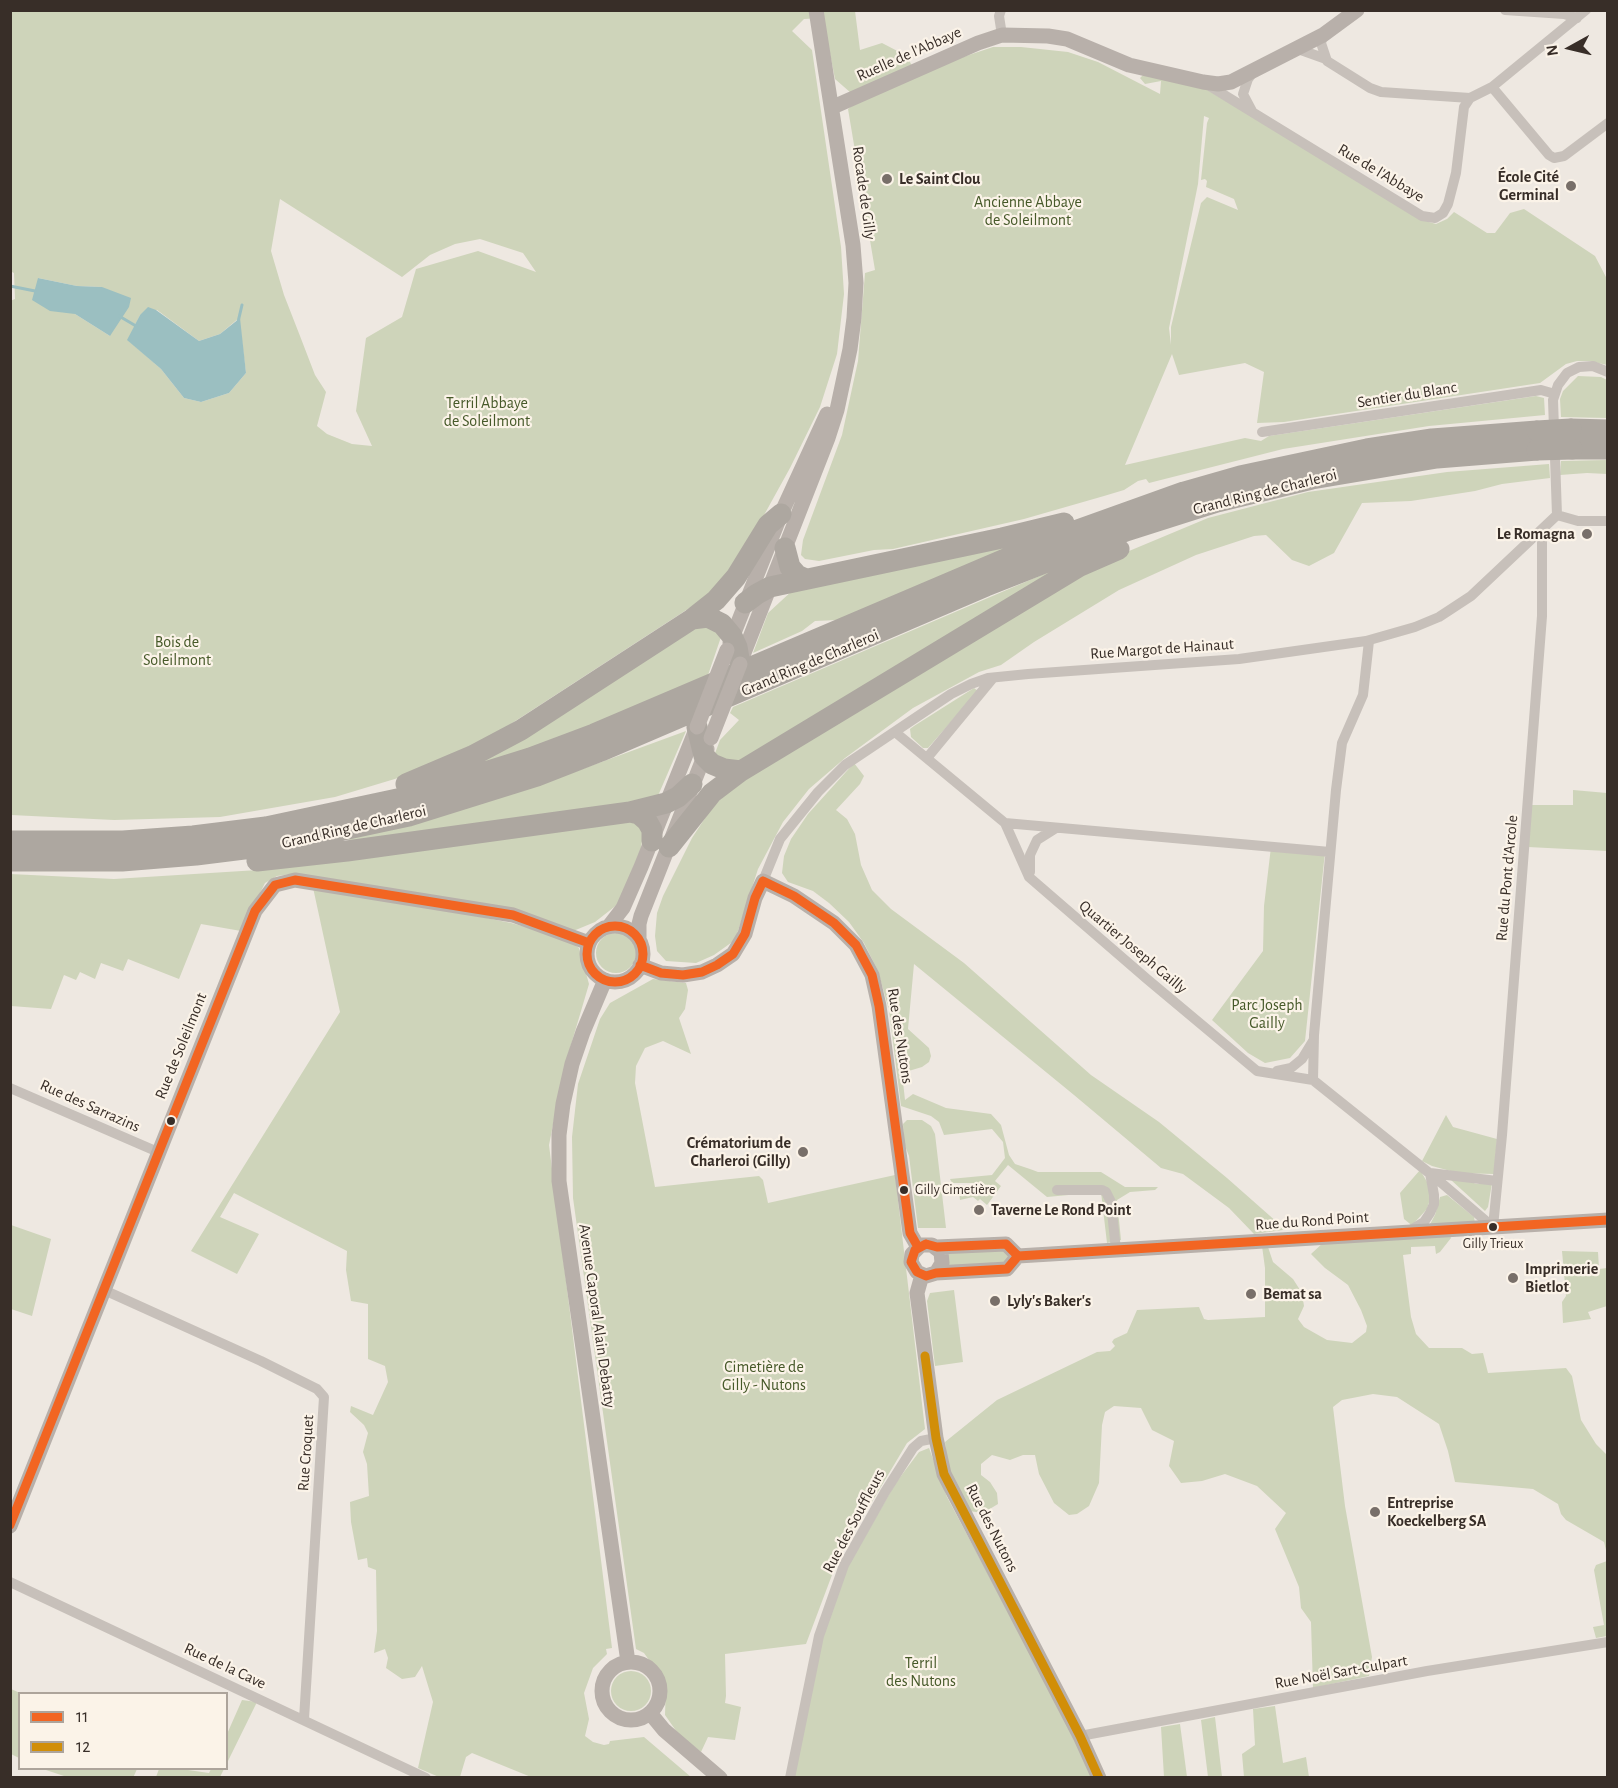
<!DOCTYPE html>
<html>
<head>
<meta charset="utf-8">
<style>
	body { margin:0 }
	#map { position:relative; width:1618px; height:1788px; overflow:hidden; background:#eee8e1; font-family:"Alegreya Sans",sans-serif }
	canvas { display:block }
	.frame { position:absolute; inset:0; border:12px solid #382e28; pointer-events:none }
	.legend { position:absolute; left:18px; top:1692px; width:210px; height:78px; box-sizing:border-box; background:#fbf3e8; border:2px solid #ada49b; margin:0; padding:8px 10px; list-style:none; font-size:18px; color:#382e28 }
	.legend li { display:flex; align-items:center; gap:12px; height:30px }
	.legend b { width:30px; border:2px solid #ada49b }
	.north { position:absolute; left:1540px; top:18px; width:60px; height:60px; -webkit-text-stroke:4px #fbf3e8; paint-order:stroke; rotate:262deg; font-size:16px; font-weight:700; line-height:24px; text-align:center; color:#382e28 }
	.north::after { content:''; display:block; margin:auto; width:21px; height:27px; background:#382e28; clip-path:polygon(50% 0,100% 100%,50% 72%,0 100%) }
</style>
</head>
<body>
<div id="map">
<canvas width="1618" height="1788"></canvas>
<div class="frame"></div>
<ul class="legend">
<li><b style="height:8px;background:#f26522"></b>11</li>
<li><b style="height:8px;background:#d18e08"></b>12</li>
</ul>
<div class="north">N</div>
</div>
<script>
const context = document.querySelector('canvas').getContext('2d');
context.lineJoin = 'round';
function paint(path, color) { context.fillStyle = color; context.fill(path, 'evenodd'); }
const poly = rows => new Path2D(rows.map(r => 'M' + r).join(''));
function strokePath(path, color, width, dash) { context.strokeStyle = color; context.lineWidth = width; context.lineCap = dash ? 'butt' : 'round'; context.setLineDash(dash || []); context.stroke(path); }
function write(font, color, halo, rows, align = 'center') {
  context.font = font + ' "Alegreya Sans",sans-serif'; context.lineWidth = 4.5; context.setLineDash([]); context.textBaseline = 'middle'; context.strokeStyle = halo; context.fillStyle = color; for (const [text, x, y, turn = 0] of rows) {
    context.save(); context.translate(x, y); context.rotate((+turn || 0) * Math.PI / 180); context.textAlign = isNaN(turn) ? turn : align; if (halo) context.strokeText(text, 0, 0); context.fillText(text, 0, 0); context.restore();
  }
}
const green = poly([
	[11,11,855,11,860,50,882,43,907,56,913,68,851,93,835,79,823,18,804,19,792,31,812,50,841,247,844,294,837,354,820,407,790,468,737,564,711,594,483,742,398,778,335,797,220,817,114,820,11,815,10,301,15,299,14,273,10,271],
	[280,199,402,277,430,255,455,244,480,239,523,253,536,272,478,251,416,269,402,317,366,338,356,411,372,446,352,444,327,434,317,426,326,392,315,375,300,336,284,295,271,251],
	[38,278,77,286,102,287,110,336,75,314],
	[157,310,199,341,220,334,239,318,246,373,229,393,201,402,184,398,161,369,128,340,140,315],
	[993,47,1021,47,1068,52,1098,62,1160,94,1161,81,1145,84,1140,78,1145,73,1199,85,1429,222,1436,224,1447,219,1454,212,1487,233,1495,233,1510,213,1524,209,1595,256,1607,279,1607,365,1590,361,1577,361,1566,364,1540,383,1284,422,1257,423,1264,372,1245,363,1179,375,1172,354,1125,465,1245,438,1261,441,1269,436,1536,396,1544,398,1545,415,1429,426,1283,449,1149,483,1146,479,1138,481,1124,490,1104,496,1024,519,893,549,874,550,819,561,805,559,801,555,803,540,842,435,858,361,865,273,875,270,848,109,853,105,951,61],
	[1204,116,1209,118,1207,123,1201,180,1205,179,1207,181,1206,187,1234,199,1238,210,1207,197,1201,203,1171,327,1171,345,1169,328,1198,184],
	[1578,376,1601,377,1607,380,1607,418,1561,417,1560,399,1563,391],
	[1607,460,1607,474,1587,473,1560,475,1561,461],
	[1549,464,1550,478,1502,484,1475,491,1411,501,1362,503,1334,553,1309,566,1292,560,1266,535,1254,536,1196,555,1119,590,1034,642,1001,665,979,672,913,708,845,758,809,789,783,822,758,869,735,940,714,955,696,963,666,961,657,951,655,936,657,913,663,896,692,838,711,809,732,787,1086,569,1208,518,1308,492,1447,472],
	[1037,535,837,620,815,621,802,631,753,653,768,613,793,590],
	[1079,559,740,763,714,756,720,740,739,720,730,713,733,707],
	[709,622,721,637,707,678,524,752,475,768,483,758,698,623],
	[974,688,978,691,928,748,923,748,911,737,910,729,914,726],
	[686,731,657,798,356,844,348,839,525,790],
	[854,763,864,776,860,784,836,810,847,819,855,834,861,865,872,890,891,909,964,963,1091,1075,1159,1122,1227,1178,1278,1223,1283,1230,1254,1234,1229,1208,1183,1174,1161,1168,1074,1095,914,964,908,1029,929,1048,931,1056,929,1062,922,1067,902,1073,905,1100,913,1094,946,1108,991,1114,1001,1125,1009,1155,1015,1164,1030,1169,1038,1172,1101,1172,1125,1187,1158,1187,1155,1190,1130,1192,1117,1200,1121,1240,1107,1243,1101,1192,1047,1197,1008,1165,995,1181,1001,1186,987,1205,980,1199,978,1201,973,1197,960,1200,959,1193,971,1187,975,1192,984,1183,952,1183,950,1179,992,1175,1005,1158,1003,1142,992,1129,944,1135,939,1122,931,1116,901,1106,889,1010,878,971,864,943,849,922,829,903,813,891,788,882,782,873,784,856,791,839,808,814],
	[1573,790,1607,793,1607,851,1528,847,1531,805,1573,805],
	[636,819,643,834,641,849,618,904,595,922,566,934,291,874,277,876,265,883,241,931,201,924,179,979,128,959,123,971,101,963,95,979,80,972,76,980,64,975,51,1009,11,1006,10,874,114,879,258,870],
	[1271,847,1325,852,1305,1041,1290,1058,1265,1063,1248,1053,1212,1020,1263,951,1264,906],
	[312,883,511,923,566,938,579,948,589,984,565,1065,549,1145,612,1648,606,1649,607,1654,593,1668,584,1693,589,1719,585,1736,593,1742,604,1745,609,1744,610,1741,644,1737,691,1777,531,1777,472,1753,466,1757,460,1777,439,1777,418,1768,433,1702,422,1666,415,1677,402,1679,386,1668,388,1658,385,1649,374,1653,377,1631,376,1570,368,1567,367,1558,358,1560,351,1522,350,1502,369,1496,367,1464,363,1452,368,1433,364,1425,350,1412,351,1406,373,1415,388,1382,385,1366,368,1359,368,1304,351,1301,346,1270,347,1251,234,1193,220,1217,259,1234,237,1274,191,1251,340,1012],
	'596 953a20 20 0 1 1 40 0a20 20 0 1 1-40 0Z',
	[653,979,686,983,688,990,685,1009,679,1018,691,1054,663,1041,645,1048,636,1066,635,1083,655,1187,759,1176,763,1180,768,1203,895,1175,925,1429,907,1443,838,1559,806,1644,725,1654,726,1696,725,1703,741,1707,735,1740,708,1737,701,1752,679,1735,665,1715,666,1684,644,1653,636,1649,573,1198,572,1137,578,1084,600,1019,610,1003],
	[1446,1115,1453,1127,1497,1139,1494,1174,1458,1173,1432,1166,1422,1161],
	[907,1120,922,1120,931,1126,935,1134,946,1228,918,1228,909,1156,904,1143,903,1124],
	[1420,1170,1429,1185,1431,1196,1427,1209,1415,1222,1415,1228,1404,1219,1400,1193],
	[1460,1179,1477,1184,1492,1183,1488,1207,1485,1211,1451,1180],
	[1447,1195,1474,1217,1475,1223,1428,1228,1435,1215,1440,1197],
	[11,1225,51,1239,32,1316,11,1309],
	[1449,1234,1451,1238,1440,1252,1436,1254,1435,1246,1411,1247,1411,1254,1403,1255,1411,1317,1416,1334,1429,1348,1462,1348,1472,1354,1483,1353,1488,1373,1566,1368,1572,1376,1581,1420,1596,1444,1607,1455,1607,1554,1604,1542,1566,1520,1561,1514,1558,1504,1533,1489,1455,1482,1448,1451,1439,1424,1397,1397,1373,1394,1342,1400,1333,1407,1345,1506,1372,1657,1369,1676,1313,1688,1311,1622,1301,1608,1299,1587,1275,1529,1286,1513,1257,1486,1225,1474,1202,1481,1181,1483,1169,1466,1174,1441,1152,1430,1141,1408,1114,1406,1105,1412,1102,1425,1099,1483,1089,1506,1077,1514,1069,1515,1054,1503,1039,1474,1035,1455,1023,1455,1010,1460,992,1455,981,1464,981,1475,990,1482,997,1493,998,1504,983,1513,969,1511,948,1471,945,1442,997,1400,1097,1352,1110,1351,1115,1346,1112,1342,1114,1339,1127,1333,1137,1310,1199,1307,1204,1319,1208,1320,1265,1317,1265,1268,1262,1246,1268,1247,1273,1262,1293,1279,1302,1293,1304,1306,1298,1319,1304,1327,1327,1340,1352,1343,1366,1332,1367,1326,1361,1310,1348,1285,1325,1268,1311,1254,1324,1242],
	[1004,1250,1010,1253,1007,1262,947,1266,946,1252],
	[1562,1251,1598,1252,1599,1269,1607,1268,1607,1306,1588,1312,1591,1319,1563,1323,1562,1302,1566,1296],
	[954,1290,963,1362,935,1366,927,1301,930,1293],
	[929,1448,947,1497,1074,1736,1093,1777,794,1778,822,1635,848,1566,895,1484,919,1452],
	[1607,1561,1607,1636,1596,1638,1593,1627,1604,1625,1594,1570,1596,1565],
	'611 1691a20 20 0 1 1 40 0a20 20 0 1 1-40 0Z',
	[11,1689,20,1693,19,1758,11,1754],
	[242,1700,257,1702,227,1763,227,1734],
	[1275,1706,1283,1763,1306,1757,1309,1777,1244,1777,1242,1754,1255,1745,1253,1709],
	[1215,1717,1222,1777,1208,1777,1201,1720],
	[1180,1724,1187,1777,1164,1777,1161,1727],
	[43,1769,137,1769,133,1778,67,1777],
	[159,1769,181,1769,209,1773,211,1769,224,1769,220,1777,156,1777]
]);
const water = poly([
	[38,278,77,286,102,287,131,298,129,307,110,336,75,314,50,311,32,300],
	[148,307,156,310,199,341,220,334,240,318,246,373,229,393,201,402,184,398,161,369,127,340,140,315]
]);
const stream = poly([
	[10,286,35,291],
	[119,316,136,326],
	[238,322,242,305]
]);
const street = poly([
	[1001,10,999,16,1002,35],
	[1505,10,1564,14,1577,18],
	[1323,35,1321,43,1327,61,1370,88,1381,92,1470,98,1492,87,1586,10],
	[1298,49,1326,59],
	[1208,85,1422,216,1435,218,1443,213,1448,204,1456,173,1464,107,1470,98],
	[1492,87,1549,155,1554,158,1564,156,1608,123],
	[1252,111,1243,94,1248,79,1253,72],
	[1262,432,1541,390,1555,394],
	[1557,515,1553,400,1558,385,1567,373,1579,367,1593,366,1608,372],
	[895,732,1005,823,1029,877,1147,979,1257,1071,1313,1080,1438,1180,1493,1227],
	[927,758,993,678],
	[1005,823,1330,852],
	[1030,872,1030,855,1037,840,1056,828],
	[763,881,780,839,818,792,845,765,951,694,971,684,988,678,1028,674,1239,659,1366,641,1415,627,1439,617,1471,596,1557,515,1578,521,1608,521],
	[1277,1071,1291,1068,1302,1059,1313,1041],
	[1313,1080,1314,1035,1336,790,1342,743,1363,695,1369,641],
	[10,1088,158,1152],
	[1057,1190,1102,1190,1106,1192,1111,1202,1116,1250],
	[1493,1227,1502,1135,1542,616,1542,530],
	[1409,1231,1424,1222,1430,1213,1434,1204,1434,1195,1430,1173,1497,1181],
	[104,1290,261,1361,317,1389,324,1397,304,1719],
	[10,1582,426,1778],
	[1080,1736,1427,1671,1608,1642],
	[790,1778,819,1636,844,1565,885,1492,913,1448,921,1441,936,1438]
]);
const secondary = poly([
	[833,107,978,43,1002,35,1048,36,1067,39,1129,65,1203,82,1218,84,1231,82,1323,35,1357,10],
	[730,643,781,514,827,414],
	[740,663,828,438,837,410,850,349,854,318,856,283,853,245,816,10],
	[609,926,623,908,641,867,697,727],
	'587 954a28 28 0 1 1 56 0a28 28 0 1 1-56 0Z',
	[639,940,639,924,641,916,707,749],
	[640,965,661,973,683,975,702,972,717,965,733,954,745,934,755,898,763,881,794,896,834,923,856,945,872,975,879,1006,910,1233,918,1247],
	[605,980,583,1032,572,1064,563,1104,559,1135,559,1181,628,1662],
	[937,1247,1006,1244,1018,1256],
	[936,1273,942,1263,941,1252,932,1245,921,1245,912,1254,911,1262,917,1272,926,1276,936,1273,1007,1269,1018,1256,1608,1220],
	[922,1275,917,1293,936,1438,944,1474,1080,1736,1099,1778],
	[10,1526,255,911,275,885,295,880,513,915,589,943],
	'602 1691a29 29 0 1 1 58 0a29 29 0 1 1-58 0Z',
	[650,1713,664,1730,720,1778]
]);
const highway = poly([
	[1571,429,1608,430],
	[1572,449,1608,449],
	[785,548,790,567,797,575,806,579],
	[745,603,757,594,770,587,1002,538,1064,523],
	[692,619,708,617,722,624,732,636,737,647,740,664],
	[697,727,704,756,712,764,724,769,741,771],
	[406,784,472,756,521,730,692,619,716,600,736,577,768,525,781,514],
	[630,812,639,814,647,821,652,830,652,841],
	[10,841,123,841,193,836,266,827,402,798,530,758,594,734,1050,540,1184,492,1240,476,1367,449,1432,439,1537,431],
	[669,847,712,793,741,771,1080,566,1119,549],
	[10,861,122,861,196,855,268,846,409,816,537,776,601,751,986,586,1126,531,1217,502,1312,479,1437,458,1537,450],
	[257,861,347,851,630,812,666,803,678,797,692,784]
]);
const secondaryBridge = poly([
	[697,727,727,650],
	[711,738,740,664]
]);
const highwayBridge = poly([
	[1537,431,1571,429],
	[1537,450,1572,449]
]);
const bus1 = poly([
	[763,881,794,896,834,923,856,945,872,975,879,1006,910,1233,918,1247],
	'587 954a28 28 0 1 1 56 0a28 28 0 1 1-56 0Z',
	[640,965,661,973,683,975,702,972,717,965,733,954,745,934,755,898,763,881],
	[926,1244,937,1247,1006,1244,1018,1256,1007,1269,936,1273,926,1276,917,1272,911,1262,915,1250,926,1244],
	[1018,1256,1608,1220],
	[1018,1256,1608,1220],
	[10,1525,255,911,275,885,295,880,513,915,589,943]
]);
const bus2 = poly([
	[925,1356,936,1438,944,1474,1080,1736,1099,1778]
]);
const markers = [
	[887,179,6,"#786f69"],
	[1571,186,6,"#786f69"],
	[1587,534,6,"#786f69"],
	[171,1121,5,"#382e28"],
	[803,1152,6,"#786f69"],
	[904,1190,5,"#382e28"],
	[979,1210,6,"#786f69"],
	[1493,1227,5,"#382e28"],
	[1513,1278,6,"#786f69"],
	[1251,1294,6,"#786f69"],
	[995,1301,6,"#786f69"],
	[1375,1512,6,"#786f69"]
];
const busNames = [
	["Gilly Cimetière",915,1190],
	["Gilly Trieux",1493,1244,"center"]
];
const streetNames = [
	["Ruelle de l'Abbaye",909,54,-24],
	["Rue de l'Abbaye",1381,173,31],
	["Rocade de Gilly",864,193,82],
	["Sentier du Blanc",1407,395,-9],
	["Grand Ring de Charleroi",1265,492,-14],
	["Rue Margot de Hainaut",1162,649,-4],
	["Grand Ring de Charleroi",810,663,-23],
	["Grand Ring de Charleroi",354,827,-13],
	["Rue du Pont d'Arcole",1507,878,-85],
	["Quartier Joseph Gailly",1133,947,40],
	["Rue des Nutons",900,1036,81],
	["Rue de Soleilmont",181,1046,-68],
	["Rue des Sarrazins",90,1106,24],
	["Rue du Rond Point",1312,1221,-4],
	["Avenue Caporal Alain Debatty",597,1316,82],
	["Rue Croquet",306,1453,-86],
	["Rue des Souffleurs",854,1521,-62],
	["Rue des Nutons",992,1528,63],
	["Rue de la Cave",225,1666,25],
	["Rue Noël Sart-Culpart",1341,1672,-10]
];
const poiNames = [
	["École Cité",1559,177,"right"],
	["Germinal",1559,195,"right"],
	["Le Saint Clou",899,179],
	["Le Romagna",1575,534,"right"],
	["Crématorium de",791,1143,"right"],
	["Charleroi (Gilly)",791,1161,"right"],
	["Taverne Le Rond Point",991,1210],
	["Imprimerie",1525,1269],
	["Bietlot",1525,1287],
	["Bemat sa",1263,1294],
	["Lyly's Baker's",1007,1301],
	["Entreprise",1387,1503],
	["Koeckelberg SA",1387,1521]
];
const parkNames = [
	["Ancienne Abbaye",1028,202],
	["de Soleilmont",1028,220],
	["Terril Abbaye",487,403],
	["de Soleilmont",487,421],
	["Bois de",177,642],
	["Soleilmont",177,660],
	["Parc Joseph",1267,1005],
	["Gailly",1267,1023],
	["Cimetière de",764,1367],
	["Gilly - Nutons",764,1385],
	["Terril",921,1663],
	["des Nutons",921,1681]
];
paint(green, '#ced4ba');
paint(water, '#9bbfc1');
strokePath(stream, '#9bbfc1', 3);
strokePath(street, '#c7c0ba', 10);
strokePath(secondary, '#b8b0aa', 15);
strokePath(highway, '#ada7a0', 21);
strokePath(secondaryBridge, '#b8b0aa', 15);
strokePath(highwayBridge, '#ada7a0', 21);
strokePath(bus1, '#f26522', 9);
strokePath(bus2, '#d18e08', 9);
for (const [x, y, r, color] of markers) { const dot = new Path2D(); dot.arc(x, y, r, 0, 2 * Math.PI); context.fillStyle = color; context.fill(dot); strokePath(dot, '#fbf3e8', 2); }
write('14px', '#382e28', '#fbf3e8', busNames, 'left');
write('16px', '#382e28', '#fbf3e8', streetNames);
write('bold 16px', '#382e28', '#fbf3e8', poiNames, 'left');
write('16px', '#465929', '#fbf3e8', parkNames);
</script>
</body>
</html>
